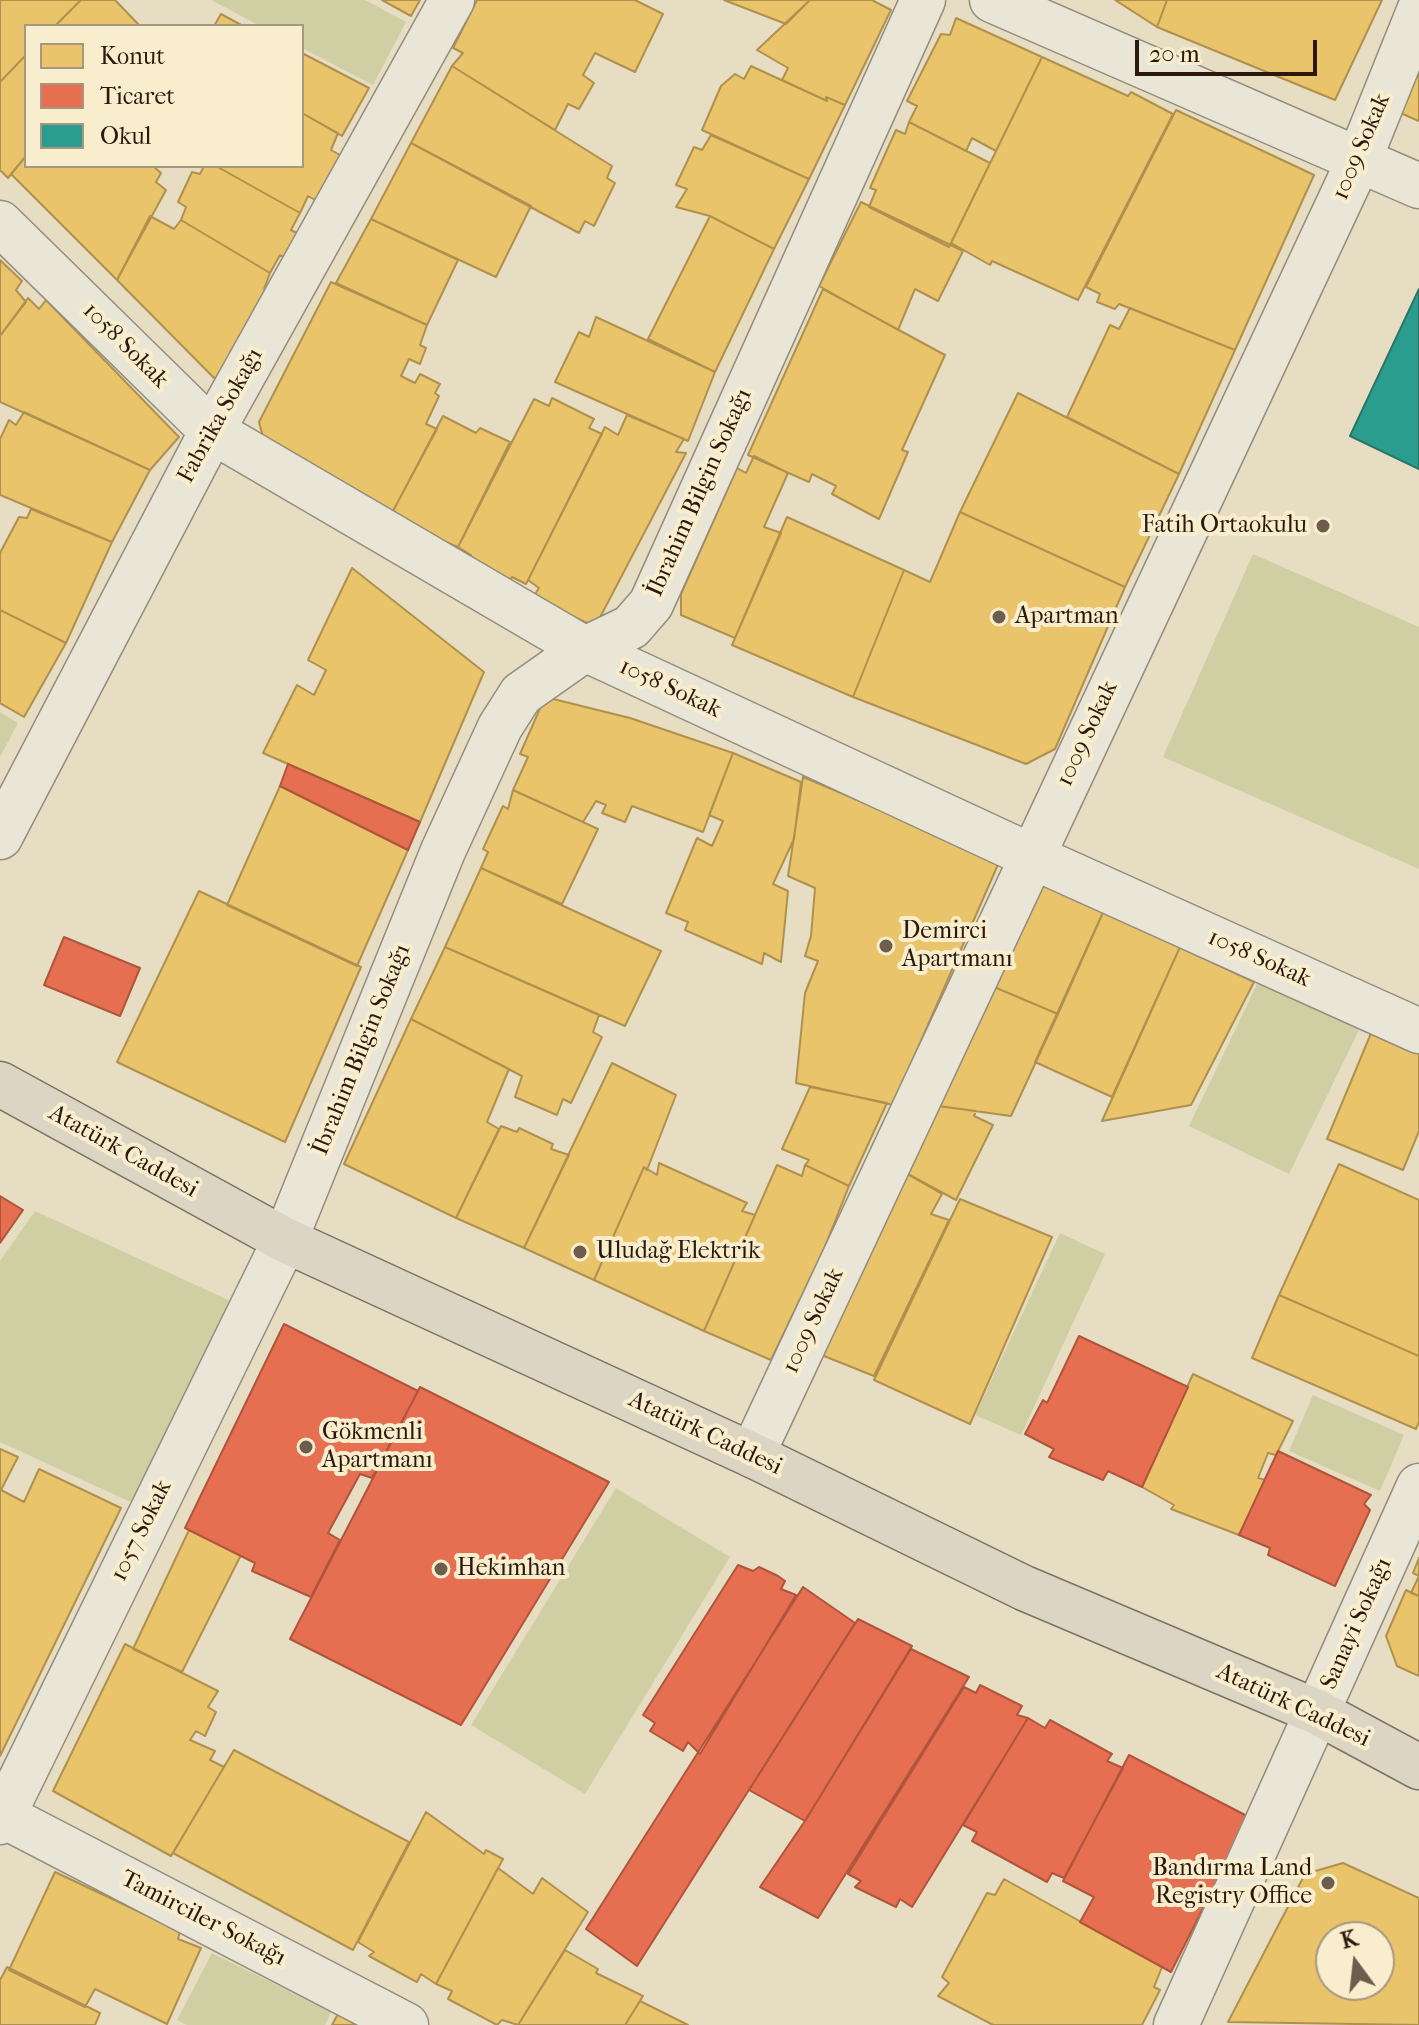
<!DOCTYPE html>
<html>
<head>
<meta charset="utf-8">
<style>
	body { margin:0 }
	#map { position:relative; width:1419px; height:2025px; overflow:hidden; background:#e6ddc3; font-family:"IM FELL French Canon",serif }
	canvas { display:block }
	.legend { position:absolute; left:24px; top:24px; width:280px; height:144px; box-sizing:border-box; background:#f8eece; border:2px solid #a69880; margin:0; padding:10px 14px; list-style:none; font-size:24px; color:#2c180c }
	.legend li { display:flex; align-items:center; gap:16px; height:40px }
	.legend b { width:40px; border:2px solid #a69880 }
	.north { position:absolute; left:1315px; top:1921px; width:80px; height:80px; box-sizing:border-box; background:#f8eece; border:2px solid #a69880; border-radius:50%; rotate:345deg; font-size:22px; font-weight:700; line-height:32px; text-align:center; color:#2c180c }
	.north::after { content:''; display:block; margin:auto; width:28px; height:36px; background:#6d5d4c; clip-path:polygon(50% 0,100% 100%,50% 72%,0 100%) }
	.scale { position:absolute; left:1135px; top:40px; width:182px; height:36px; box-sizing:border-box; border:4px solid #2c180c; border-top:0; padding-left:10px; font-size:24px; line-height:28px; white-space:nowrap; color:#2c180c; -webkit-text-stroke:6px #f8eece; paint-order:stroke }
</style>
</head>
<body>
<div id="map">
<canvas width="1419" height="2025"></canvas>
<ul class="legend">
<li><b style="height:22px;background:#e9c46a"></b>Konut</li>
<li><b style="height:22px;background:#e76f51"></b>Ticaret</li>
<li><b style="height:22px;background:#2a9d8f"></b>Okul</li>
</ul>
<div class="north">K</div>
<div class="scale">20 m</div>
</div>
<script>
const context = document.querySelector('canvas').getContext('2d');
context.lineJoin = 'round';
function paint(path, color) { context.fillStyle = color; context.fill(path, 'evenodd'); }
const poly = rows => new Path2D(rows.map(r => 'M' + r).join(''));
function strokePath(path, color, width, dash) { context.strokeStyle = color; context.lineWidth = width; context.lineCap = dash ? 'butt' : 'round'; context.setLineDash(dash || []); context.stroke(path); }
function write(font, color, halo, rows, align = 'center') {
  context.font = font + ' "IM FELL French Canon",serif'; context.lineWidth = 8; context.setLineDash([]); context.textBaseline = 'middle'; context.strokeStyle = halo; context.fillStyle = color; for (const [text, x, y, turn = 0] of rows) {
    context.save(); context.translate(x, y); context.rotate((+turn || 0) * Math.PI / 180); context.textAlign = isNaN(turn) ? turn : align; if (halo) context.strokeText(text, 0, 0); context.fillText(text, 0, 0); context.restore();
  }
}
const green = poly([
	[211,0,365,0,406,22,373,85,302,48,302,26,260,26],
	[1253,554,1419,627,1419,869,1163,757],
	[0,712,18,723,0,757],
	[1259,980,1360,1028,1289,1174,1189,1126],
	[35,1211,237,1304,137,1505,0,1442,0,1261],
	[1060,1233,1105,1254,1021,1435,975,1415],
	[1313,1395,1404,1435,1380,1491,1289,1451],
	[616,1488,730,1557,585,1794,471,1725],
	[212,1953,331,2012,325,2025,187,2025,177,2020]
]);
const homes = poly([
	[0,0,81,0,55,26,26,26,26,55,0,82,0,0],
	[81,0,115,0,140,26,55,26,81,0],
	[382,0,420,0,411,16,382,0],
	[477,0,635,0,663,14,635,72,595,53,583,75,594,83,579,109,568,104,555,130,452,66,463,53,453,48,477,0],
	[724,0,810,0,786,24,724,0],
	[810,0,872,0,891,10,845,105,826,97,827,101,782,80,788,68,757,50,810,0],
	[1115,0,1167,0,1157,27,1115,0],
	[1167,0,1382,0,1335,100,1157,27,1167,0],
	[221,14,243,26,214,26,221,14],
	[956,18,1042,57,996,151,972,138,966,151,909,122,917,106,907,101,941,34,950,35,956,18],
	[302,53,369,88,342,136,302,113,302,53],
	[26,55,26,156,8,178,0,170,0,82,26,55],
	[1042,57,1128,96,1131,92,1173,114,1078,300,992,261,990,265,951,243,1042,57],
	[1419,63,1419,121,1398,112,1419,63],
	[452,66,612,166,607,178,615,183,594,226,585,221,579,233,411,143,452,66],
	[751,66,827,101,826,97,845,105,809,179,702,130,721,86,735,74,744,79,751,66],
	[1176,110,1314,175,1235,350,1119,304,1115,309,1097,302,1100,294,1086,287,1176,110],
	[302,113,338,133,331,150,340,155,317,201,308,196,300,213,216,166,302,166,302,113],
	[909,122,990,163,949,247,869,207,876,190,870,188,886,152,896,130,905,134,909,122],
	[711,135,809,179,774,249,710,216,676,207,687,189,676,185,694,147,702,150,711,135],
	[411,143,531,206,496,277,371,219,411,143],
	[26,156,26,166,153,166,161,173,156,182,166,190,117,280,11,174,26,156],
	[204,166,216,166,300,213,291,230,301,235,289,260,280,255,270,273,181,220,186,207,178,202,192,172,200,174,204,166],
	[861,202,963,251,938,301,915,289,898,330,819,286,861,202],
	[150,216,174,229,181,220,270,273,264,289,272,293,221,385,117,280,150,216],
	[710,216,774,249,715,372,648,339,710,216],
	[371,219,458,260,427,325,336,283,371,219],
	[0,260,22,281,16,290,26,302,0,336,0,260],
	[331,282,427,325,420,345,426,348,420,364,409,359,401,376,415,383,420,374,440,384,435,393,439,396,426,424,437,429,387,522,269,459,259,422,331,282],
	[823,289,945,355,902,450,908,452,879,519,832,494,836,486,812,474,809,482,748,455,823,289],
	[28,298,39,309,46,300,179,437,150,470,0,402,0,336,28,298],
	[1130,308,1235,350,1179,474,1067,417,1110,325,1119,329,1130,308],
	[596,317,715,372,688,441,555,382,579,332,589,337,596,317],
	[1018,393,1179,474,1125,587,960,512,1018,393],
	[552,398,594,419,589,428,602,434,526,584,512,577,508,585,467,563,471,555,458,547,534,399,549,406,552,398],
	[24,412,150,470,112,542,0,495,0,439,9,420,16,425,24,412],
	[627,415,684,439,676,452,686,453,595,627,533,597,539,588,528,580,605,427,618,435,627,415],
	[443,416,476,433,480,428,510,442,458,547,448,543,443,548,400,526,404,518,392,513,443,416],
	[754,456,788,473,764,527,781,533,735,638,681,615,681,594,737,468,746,473,754,456],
	[31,509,112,542,66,643,0,610,0,553,19,517,27,518,31,509],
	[960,512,1125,587,1055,749,1026,764,853,697,904,570,930,582,960,512],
	[787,517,904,570,853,697,732,645,787,517],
	[352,568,484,672,420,822,263,753,297,685,314,695,326,670,308,660,352,568],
	[0,610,66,643,24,717,0,703,0,610],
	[545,697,630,718,733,753,703,832,632,806,625,822,602,813,606,805,596,801,583,822,513,790,528,757,520,754,545,697],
	[733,753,801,782,794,839,773,884,788,891,781,962,764,953,762,964,685,930,688,922,666,913,697,838,712,846,723,821,709,815,733,753],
	[803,777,1000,860,893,1105,796,1083,805,993,818,961,805,956,811,936,815,888,788,876,803,777],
	[280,786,408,850,357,966,227,905,280,786],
	[513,790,598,829,562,904,481,868,488,852,483,849,503,806,508,809,513,790],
	[481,868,661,951,625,1026,445,947,481,868],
	[1034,876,1105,908,1058,1014,987,984,1034,876],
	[199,891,361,967,285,1142,117,1062,199,891],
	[1105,908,1180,947,1112,1097,1035,1062,1105,908],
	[445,947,599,1015,593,1032,602,1037,571,1103,563,1099,557,1115,515,1097,522,1076,411,1019,445,947],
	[1180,947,1254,982,1191,1105,1102,1121,1180,947],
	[987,984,1058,1014,1011,1116,938,1106,987,984],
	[411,1019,509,1069,487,1122,499,1129,456,1218,344,1164,411,1019],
	[1374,1026,1419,1046,1419,1131,1403,1170,1327,1139,1374,1026],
	[612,1063,676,1095,647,1170,644,1167,594,1280,524,1248,612,1063],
	[810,1087,887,1103,849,1186,805,1165,809,1160,782,1149,810,1087],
	[938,1106,976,1111,974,1116,993,1125,956,1200,906,1173,938,1106],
	[501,1126,517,1132,519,1128,553,1144,551,1149,569,1155,524,1248,456,1218,501,1126],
	[659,1163,747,1203,742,1211,755,1215,704,1331,594,1280,644,1167,657,1175,659,1163],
	[1339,1164,1419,1200,1419,1356,1279,1295,1339,1164],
	[777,1165,802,1176,805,1165,849,1186,824,1249,771,1360,704,1331,777,1165],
	[902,1171,942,1194,931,1214,949,1220,874,1376,819,1354,902,1171],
	[960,1199,1052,1237,970,1424,874,1380,960,1199],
	[1279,1295,1419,1356,1419,1422,1416,1429,1252,1358,1279,1295],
	[1193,1374,1293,1421,1276,1455,1268,1453,1258,1478,1266,1480,1239,1535,1171,1509,1174,1505,1142,1487,1193,1374],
	[0,1449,18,1457,1,1490,24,1502,39,1469,121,1508,0,1756,0,1449],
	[189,1530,241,1555,182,1672,133,1649,189,1530],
	[1419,1558,1419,1596,1411,1593,1419,1576,1413,1573,1419,1558],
	[1406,1590,1419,1596,1419,1676,1397,1666,1386,1636,1406,1590],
	[125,1644,218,1691,208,1707,216,1712,205,1736,196,1731,190,1740,215,1751,210,1760,224,1767,171,1856,53,1791,125,1644],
	[234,1750,409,1842,353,1950,173,1853,234,1750],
	[426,1812,484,1854,486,1850,503,1859,436,1984,421,1974,417,1982,413,1980,369,1956,374,1952,358,1942,426,1812],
	[1343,1863,1419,1898,1419,2025,1228,2022,1305,1874,1343,1863],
	[1331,1937,1379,1937,1379,1985,1331,1985,1331,1937],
	[498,1868,533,1894,542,1878,588,1912,518,2025,502,2020,497,2025,448,1999,452,1991,436,1984,498,1868],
	[55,1872,180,1931,178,1939,201,1948,167,2024,95,1989,85,2007,9,1970,55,1872],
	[1004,1879,1162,1967,1154,1987,1160,1990,1142,2025,993,2025,938,1996,949,1983,942,1977,987,1893,995,1895,1004,1879],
	[565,1950,598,1969,596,1973,643,1996,625,2025,518,2025,565,1950],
	[7,1967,100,2013,95,2025,0,2025,0,1980,7,1967],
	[640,2001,688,2025,625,2025,640,2001],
	[338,2014,356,2025,332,2025,338,2014]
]);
const shops = poly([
	[288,764,420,822,408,850,280,786,288,764],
	[64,937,140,968,120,1016,44,985,64,937],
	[0,1196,23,1210,0,1243,0,1196],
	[284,1324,418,1391,372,1478,360,1474,328,1533,340,1540,311,1597,252,1571,255,1563,185,1528,284,1324],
	[1079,1336,1188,1387,1142,1487,1108,1471,1103,1480,1049,1457,1054,1449,1025,1434,1043,1400,1047,1403,1079,1336],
	[420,1387,609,1482,461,1725,290,1639,420,1387],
	[1278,1451,1371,1495,1364,1504,1370,1510,1335,1586,1268,1555,1270,1548,1239,1535,1278,1451],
	[738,1565,753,1571,759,1567,778,1576,785,1581,781,1589,796,1595,700,1754,688,1742,683,1751,650,1731,655,1723,643,1715,738,1565],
	[803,1587,855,1623,637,1966,586,1929,803,1587],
	[858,1619,912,1646,805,1821,749,1790,858,1619],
	[911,1649,969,1677,818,1918,760,1887,805,1821,911,1649],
	[980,1685,1022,1706,1017,1715,1028,1718,912,1907,900,1899,896,1907,855,1887,861,1881,848,1874,964,1687,976,1693,980,1685],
	[1028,1718,1045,1728,1050,1720,1112,1754,1107,1761,1123,1768,1064,1878,1052,1873,1047,1882,972,1841,977,1832,963,1825,1028,1718],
	[1129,1755,1249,1817,1171,1972,1080,1922,1094,1897,1063,1881,1129,1755]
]);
const schools = poly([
	[1419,289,1419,469,1350,436,1419,289]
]);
const minor = poly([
	[992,0,1419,186],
	[0,223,212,431,585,649,1031,856,1419,1031],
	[0,837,212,431,452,0],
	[752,1455,1359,160,1419,11],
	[0,1814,406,2025],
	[0,1822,285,1240,443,851,500,727,521,694,585,649,631,627,651,604,923,0],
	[1176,2025,1419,1486]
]);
const major = poly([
	[0,1084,285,1240,752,1455,1024,1588,1317,1712,1419,1767]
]);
const markers = [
	[1323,526,8,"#6d5d4c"],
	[999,617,8,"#6d5d4c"],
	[886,946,8,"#6d5d4c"],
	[580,1252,8,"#6d5d4c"],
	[306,1447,8,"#6d5d4c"],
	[441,1569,8,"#6d5d4c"],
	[1328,1883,8,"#6d5d4c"]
];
const streetNames = [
	["1009 Sokak",1362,147,-67],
	["1058 Sokak",125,346,45],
	["Fabrika Sokağı",221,416,-61],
	["İbrahim Bilgin Sokağı",700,493,-66],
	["1058 Sokak",670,689,25],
	["1009 Sokak",1088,734,-65],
	["1058 Sokak",1259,959,24],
	["İbrahim Bilgin Sokağı",362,1050,-68],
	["Atatürk Caddesi",123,1152,29],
	["1009 Sokak",814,1321,-65],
	["Atatürk Caddesi",705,1434,25],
	["1057 Sokak",142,1531,-64],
	["Sanayi Sokağı",1357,1624,-66],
	["Atatürk Caddesi",1293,1706,25],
	["Tamirciler Sokağı",203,1919,27]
];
const poiNames = [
	["Fatih Ortaokulu",1307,526,"right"],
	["Apartman",1015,617],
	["Demirci",902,932],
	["Apartmanı",902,960],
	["Uludağ Elektrik",596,1252],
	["Gökmenli",322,1433],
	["Apartmanı",322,1461],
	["Hekimhan",457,1569],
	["Bandırma Land",1312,1869,"right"],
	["Registry Office",1312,1897,"right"]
];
paint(green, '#d0cfa4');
paint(homes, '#e9c46a');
strokePath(homes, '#b0904e', 2);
paint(shops, '#e76f51');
strokePath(shops, '#af553c', 2);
paint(schools, '#2a9d8f');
strokePath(schools, '#2b7568', 2);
strokePath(minor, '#948c7d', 47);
strokePath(major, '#7a7264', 47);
strokePath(minor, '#e9e6d8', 44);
strokePath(major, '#ddd5c3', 44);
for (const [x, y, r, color] of markers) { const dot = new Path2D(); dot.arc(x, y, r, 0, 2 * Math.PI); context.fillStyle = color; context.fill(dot); strokePath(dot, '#f8eece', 3); }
write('24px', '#2c180c', '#f8eece', streetNames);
write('24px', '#2c180c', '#f8eece', poiNames, 'left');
</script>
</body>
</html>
